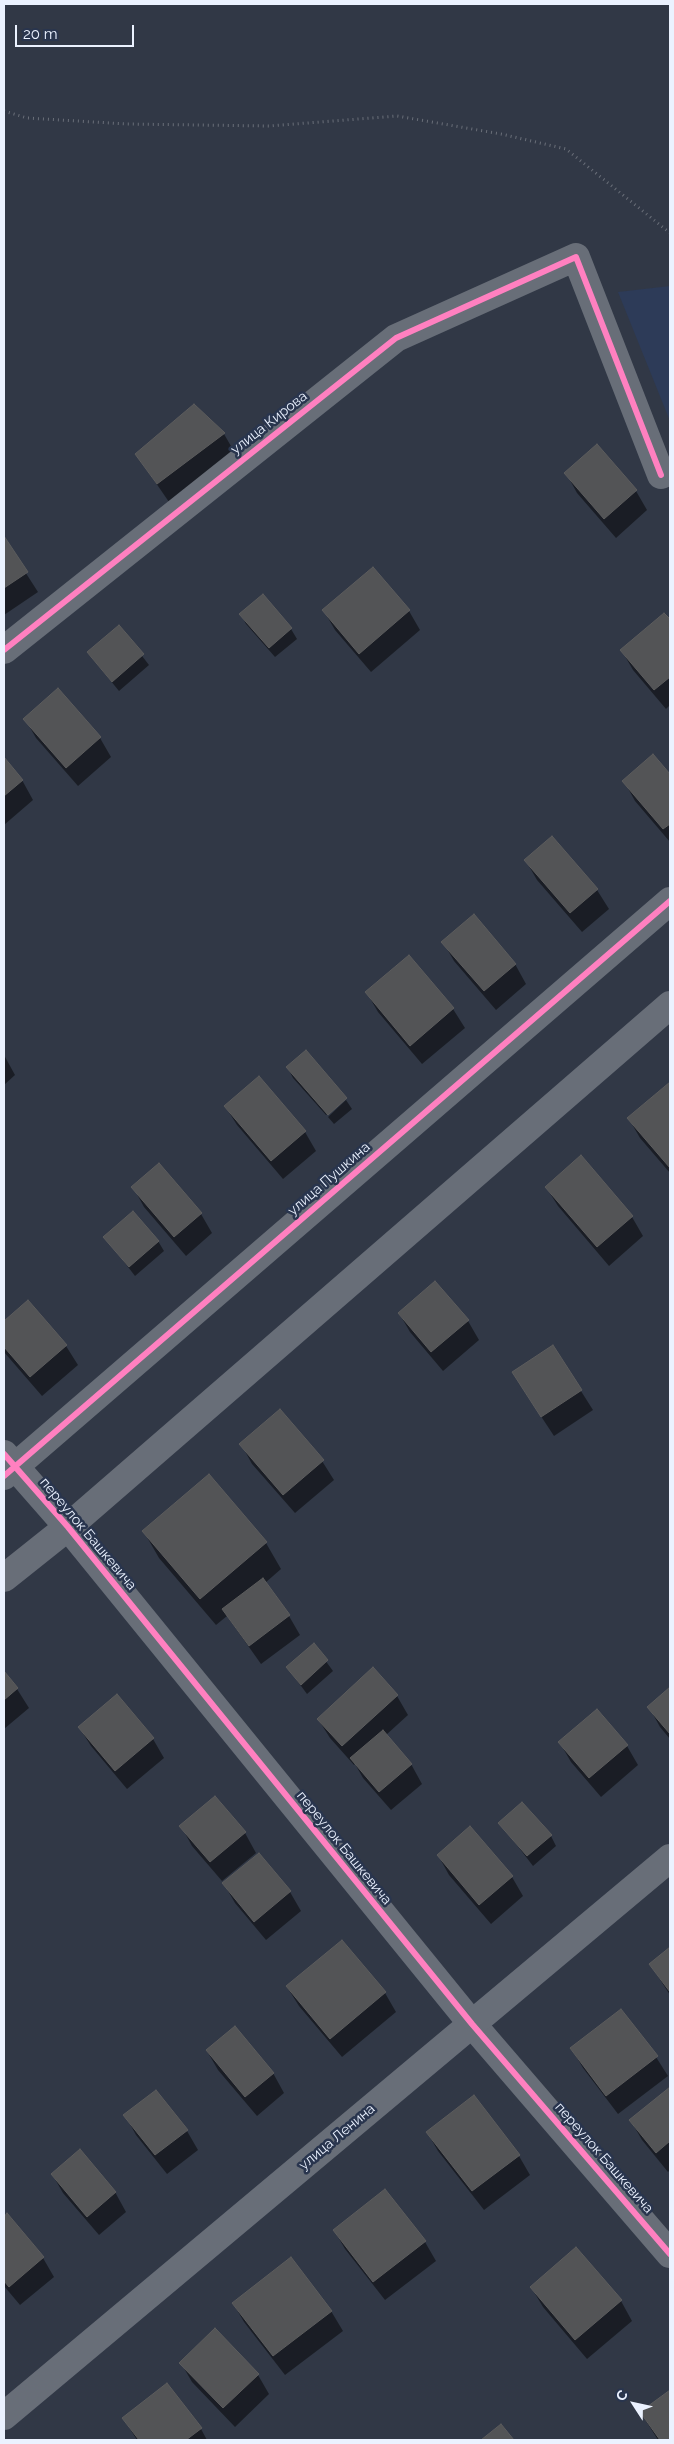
<!DOCTYPE html>
<html>
<head>
<meta charset="utf-8">
<style>
	body { margin:0 }
	#map { position:relative; width:674px; height:2444px; overflow:hidden; background:#313846; font-family:Raleway,sans-serif }
	canvas { display:block }
	.frame { position:absolute; inset:0; border:5px solid #ebf2ff; pointer-events:none }
	.north { position:absolute; left:609px; top:2379px; width:50px; height:50px; -webkit-text-stroke:4px #29354e; paint-order:stroke; rotate:305deg; font-size:14px; font-weight:700; line-height:20px; text-align:center; color:#ebf2ff }
	.north::after { content:''; display:block; margin:auto; width:18px; height:22px; background:#ebf2ff; clip-path:polygon(50% 0,100% 100%,50% 72%,0 100%) }
	.scale { position:absolute; left:15px; top:25px; width:119px; height:22px; box-sizing:border-box; border:2px solid #ebf2ff; border-top:0; padding-left:6px; font-size:15px; line-height:18px; white-space:nowrap; color:#ebf2ff; -webkit-text-stroke:4px #29354e; paint-order:stroke }
</style>
</head>
<body>
<div id="map">
<canvas width="674" height="2444"></canvas>
<div class="frame"></div>
<div class="north">С</div>
<div class="scale">20 m</div>
</div>
<script>
const context = document.querySelector('canvas').getContext('2d');
context.lineJoin = 'round';
function paint(path, color) { context.fillStyle = color; context.fill(path, 'evenodd'); }
const poly = rows => new Path2D(rows.map(r => 'M' + r).join(''));
function strokePath(path, color, width, dash) { context.strokeStyle = color; context.lineWidth = width; context.lineCap = dash ? 'butt' : 'round'; context.setLineDash(dash || []); context.stroke(path); }
function write(font, color, halo, rows, align = 'center') {
  context.font = font + ' Raleway,sans-serif'; context.lineWidth = 5; context.setLineDash([]); context.textBaseline = 'middle'; context.strokeStyle = halo; context.fillStyle = color; for (const [text, x, y, turn = 0] of rows) {
    context.save(); context.translate(x, y); context.rotate((+turn || 0) * Math.PI / 180); context.textAlign = isNaN(turn) ? turn : align; if (halo) context.strokeText(text, 0, 0); context.fillText(text, 0, 0); context.restore();
  }
}
const built = poly([
	[670,286,670,421,618,292]
]);
const shadow = poly([
	[194,406,224,434,235,453,169,502,136,454],
	[566,473,636,491,647,510,616,538,577,493],
	[4,539,38,592,4,615],
	[373,568,409,611,420,630,371,672,335,630,324,611],
	[241,614,291,629,297,639,275,657,246,624],
	[664,614,670,621,670,705,666,709,633,670,622,651],
	[119,626,149,665,119,691,88,653],
	[25,719,100,738,111,757,78,786,36,738],
	[653,756,670,776,670,842,635,801,624,781],
	[4,759,22,780,33,800,4,825],
	[526,861,597,890,609,909,582,932,537,880],
	[443,942,515,964,526,984,496,1010,454,961],
	[409,957,453,1009,465,1028,422,1064,378,1012,367,993],
	[4,1055,15,1075,4,1085],
	[288,1068,345,1098,326,1115,293,1078],
	[670,1083,670,1173,640,1138,629,1119],
	[346,1100,352,1109,334,1124,328,1117],
	[225,1106,305,1132,316,1151,283,1179,237,1125],
	[581,1157,632,1217,643,1236,609,1266,558,1206,546,1187],
	[133,1187,201,1214,212,1233,186,1256,144,1207],
	[105,1237,158,1241,164,1251,135,1276],
	[28,1301,66,1346,78,1365,42,1396,4,1352,4,1323],
	[399,1313,468,1321,479,1340,443,1371,410,1332],
	[553,1347,593,1410,554,1436,525,1392],
	[241,1444,322,1461,334,1480,295,1513,252,1464],
	[144,1532,266,1543,281,1569,265,1583,289,1616,300,1635,261,1664,227,1616,216,1625,159,1558],
	[314,1645,333,1671,307,1694,287,1667],
	[4,1673,17,1689,29,1708,4,1729],
	[670,1688,670,1739,660,1727,649,1707],
	[397,1696,408,1715,386,1735,411,1764,422,1784,391,1810,363,1778,355,1764,354,1765,330,1738,318,1719],
	[79,1727,153,1739,164,1758,127,1789,91,1746],
	[560,1743,627,1746,638,1765,601,1797,571,1762],
	[215,1798,245,1833,256,1853,222,1881,192,1846,181,1826],
	[500,1823,551,1836,556,1846,533,1866],
	[470,1828,512,1877,523,1896,491,1924,449,1875,438,1855],
	[259,1855,290,1892,301,1911,266,1940,235,1903,224,1884],
	[670,1949,670,1995,650,1964],
	[287,1987,385,1993,396,2012,342,2057,299,2006],
	[572,2049,656,2057,668,2076,618,2114,583,2068],
	[207,2051,273,2073,284,2093,257,2116,218,2070],
	[670,2089,670,2170,668,2172,642,2140,631,2121],
	[125,2115,187,2131,198,2150,167,2174,136,2135],
	[427,2132,519,2156,530,2175,484,2210,438,2151],
	[52,2174,115,2192,126,2212,99,2235,63,2193],
	[7,2215,43,2258,54,2277,20,2305,4,2286,4,2218],
	[334,2230,425,2242,436,2261,385,2300,345,2249],
	[576,2249,621,2301,632,2321,587,2359,543,2307,531,2287],
	[233,2303,331,2311,343,2331,285,2375,244,2322],
	[181,2363,258,2375,269,2394,235,2427,192,2382],
	[670,2392,670,2440,658,2440,641,2413],
	[123,2418,201,2429,207,2440,137,2440]
]);
const building = poly([
	[194,404,225,433,157,484,135,454,194,404],
	[597,444,637,490,604,519,564,473,597,444],
	[4,536,28,572,4,588,4,536],
	[373,567,410,610,359,654,322,610,373,567],
	[263,594,292,628,269,648,239,614,263,594],
	[664,613,670,619,670,677,654,690,620,650,664,613],
	[119,625,144,654,112,682,87,652,119,625],
	[58,688,101,737,66,768,23,719,58,688],
	[653,754,670,774,670,824,663,829,622,781,653,754],
	[4,757,23,780,4,796,4,757],
	[552,836,598,889,570,913,524,860,552,836],
	[474,914,516,964,484,991,441,942,474,914],
	[409,955,454,1008,410,1046,365,992,409,955],
	[306,1050,347,1098,328,1115,286,1067,306,1050],
	[259,1076,306,1131,271,1161,224,1106,259,1076],
	[670,1082,670,1168,627,1118,670,1082],
	[581,1155,633,1216,597,1247,545,1187,581,1155],
	[159,1163,202,1213,174,1237,131,1187,159,1163],
	[133,1211,159,1241,129,1267,103,1237,133,1211],
	[435,1281,469,1320,431,1352,398,1313,435,1281],
	[28,1300,67,1345,30,1377,4,1347,4,1321,28,1300],
	[553,1345,582,1390,541,1417,512,1372,553,1345],
	[280,1409,324,1460,283,1495,239,1444,280,1409],
	[209,1474,267,1542,200,1599,142,1531,209,1474],
	[263,1578,290,1615,249,1646,222,1609,263,1578],
	[314,1643,328,1660,301,1685,286,1667,314,1643],
	[373,1667,398,1695,342,1746,317,1719,373,1667],
	[4,1671,18,1688,4,1700,4,1671],
	[670,1687,670,1734,647,1707,670,1687],
	[117,1694,154,1738,115,1771,78,1727,117,1694],
	[597,1709,628,1745,589,1778,558,1742,597,1709],
	[383,1730,412,1764,379,1792,350,1758,383,1730],
	[215,1796,246,1832,210,1862,179,1826,215,1796],
	[522,1802,552,1835,527,1856,498,1823,522,1802],
	[470,1826,513,1876,479,1905,437,1855,470,1826],
	[259,1853,291,1891,254,1922,222,1883,259,1853],
	[342,1940,386,1992,330,2039,286,1986,342,1940],
	[670,1947,670,1992,649,1964,670,1947],
	[621,2009,658,2056,606,2096,570,2048,621,2009],
	[235,2026,274,2073,245,2097,206,2050,235,2026],
	[670,2087,670,2141,656,2153,629,2120,670,2087],
	[156,2090,188,2130,155,2155,123,2115,156,2090],
	[474,2095,520,2155,472,2191,426,2132,474,2095],
	[80,2149,116,2192,87,2217,51,2174,80,2149],
	[385,2189,426,2241,373,2282,333,2230,385,2189],
	[7,2213,44,2257,9,2287,4,2281,4,2217,7,2213],
	[576,2247,622,2300,575,2340,530,2287,576,2247],
	[291,2257,332,2311,273,2356,232,2303,291,2257],
	[215,2328,259,2374,223,2408,179,2363,215,2328],
	[167,2383,202,2428,186,2440,139,2440,122,2418,167,2383],
	[670,2390,670,2440,660,2440,640,2412,670,2390],
	[501,2424,514,2440,481,2440,501,2424]
]);
const path = poly([
	[4,111,27,118,127,124,269,126,397,116,501,134,566,149,670,233]
]);
const minor = poly([
	[4,650,396,338,576,257,661,475],
	[4,1454,68,1527,472,2024,670,2254],
	[4,1476,670,901],
	[4,1578,68,1527,670,1005]
]);
const tertiary = poly([
	[4,2416,670,1858]
]);
const cycleway = poly([
	[4,650,396,338,576,257,661,475],
	[4,1454,68,1527,472,2024,670,2254],
	[4,1476,670,901]
]);
const streetNames = [
	["улица Кирова",269,423,-38],
	["улица Пушкина",329,1179,-41],
	["переулок Башкевича",88,1534,50],
	["переулок Башкевича",344,1848,51],
	["улица Ленина",337,2137,-40],
	["переулок Башкевича",604,2158,49]
];
paint(built, '#2d3b58');
paint(shadow, '#0007');
paint(building, '#535456');
strokePath(building, '#5c5c5d', 1);
strokePath(path, '#6a6f79', 3, [1, 4]);
strokePath(minor, '#686e78', 28);
strokePath(tertiary, '#686e78', 28);
strokePath(cycleway, '#ff80c0', 6);
write('14px', '#ebf2ff', '#29354e', streetNames);
</script>
</body>
</html>
